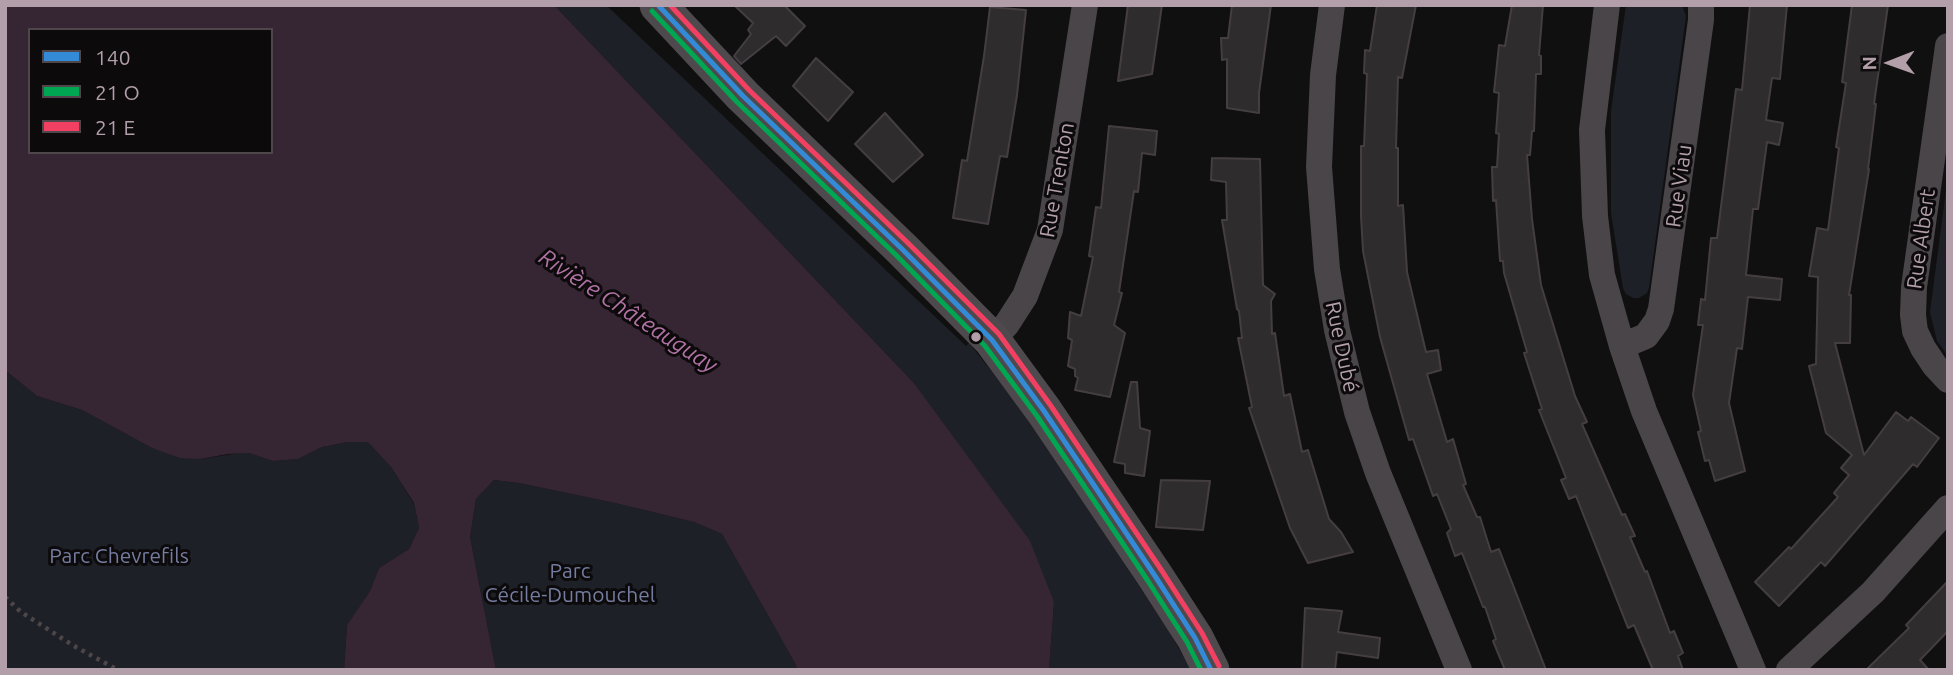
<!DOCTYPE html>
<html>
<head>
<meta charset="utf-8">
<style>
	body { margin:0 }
	#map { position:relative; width:1953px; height:675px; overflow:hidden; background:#101010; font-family:Ubuntu,sans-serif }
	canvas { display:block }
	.frame { position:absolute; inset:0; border:7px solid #b39faa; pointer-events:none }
	.legend { position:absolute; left:28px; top:28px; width:245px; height:126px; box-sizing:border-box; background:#0c0a0b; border:2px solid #4f464b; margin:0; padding:9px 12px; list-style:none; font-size:21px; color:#b39faa }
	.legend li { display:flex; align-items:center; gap:14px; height:35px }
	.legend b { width:35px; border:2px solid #4f464b }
	.north { position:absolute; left:1855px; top:28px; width:70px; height:70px; -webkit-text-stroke:5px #0c0a0b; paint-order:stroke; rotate:269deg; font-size:19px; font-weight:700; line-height:28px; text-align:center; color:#b39faa }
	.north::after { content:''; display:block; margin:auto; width:24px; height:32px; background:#b39faa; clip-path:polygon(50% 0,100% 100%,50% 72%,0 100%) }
</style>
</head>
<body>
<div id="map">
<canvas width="1953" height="675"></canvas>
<div class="frame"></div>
<ul class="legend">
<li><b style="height:9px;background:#338bd7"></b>140</li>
<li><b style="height:9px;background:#00a651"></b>21 O</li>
<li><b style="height:9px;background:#f24062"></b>21 E</li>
</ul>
<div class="north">N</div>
</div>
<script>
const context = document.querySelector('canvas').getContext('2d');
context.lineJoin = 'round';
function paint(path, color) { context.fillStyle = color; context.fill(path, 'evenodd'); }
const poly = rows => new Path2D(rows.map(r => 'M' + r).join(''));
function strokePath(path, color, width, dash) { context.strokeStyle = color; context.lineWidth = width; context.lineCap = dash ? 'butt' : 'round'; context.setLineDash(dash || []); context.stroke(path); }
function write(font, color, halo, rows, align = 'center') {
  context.font = font + ' Ubuntu,sans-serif'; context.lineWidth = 6; context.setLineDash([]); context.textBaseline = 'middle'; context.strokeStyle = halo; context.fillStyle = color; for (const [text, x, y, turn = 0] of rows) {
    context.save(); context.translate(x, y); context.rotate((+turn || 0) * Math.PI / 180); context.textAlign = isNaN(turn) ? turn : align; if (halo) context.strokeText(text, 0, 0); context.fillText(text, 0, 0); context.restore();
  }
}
const green = poly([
	[554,5,606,5,966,346,969,343,1022,409,1169,631,1191,670,1049,670,1054,602,913,382],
	[1626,5,1682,5,1686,16,1649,288,1647,293,1639,298,1633,298,1626,294,1623,288,1611,213,1611,111],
	[1948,175,1948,356,1937,341,1930,312],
	[5,370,37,396,82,410,152,448,200,459,241,453,249,453,273,461,298,459,322,447,348,442,368,441,391,467,414,504,419,528,409,549,379,568,370,591,347,625,344,670,5,670],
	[494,480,519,483,615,503,694,522,722,534,796,665,797,670,496,670,470,537,476,499]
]);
const water = poly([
	[5,5,554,5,913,382,1030,541,1054,602,1049,670,797,670,796,665,722,534,694,522,615,503,519,483,494,480,476,499,470,537,496,670,344,670,347,625,370,591,379,568,409,549,419,528,414,503,391,467,368,442,348,442,322,447,298,459,273,461,249,453,228,454,200,459,180,458,152,448,82,410,37,396,5,370],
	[30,30,271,30,271,152,30,152]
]);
const building = poly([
	[734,5,784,5,805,26,786,46,776,36,741,64,734,56,751,34,748,30,753,23,734,5],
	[1128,5,1162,5,1152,74,1118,81,1128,5],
	[1232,5,1271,5,1259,93,1259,113,1227,108,1227,59,1222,60,1221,38,1228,38,1232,5],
	[1377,5,1416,5,1402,78,1398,77,1396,148,1398,148,1398,206,1403,205,1407,272,1426,352,1438,350,1441,370,1427,374,1447,442,1453,439,1466,484,1463,485,1477,517,1480,517,1491,552,1499,549,1546,670,1505,670,1493,641,1496,639,1485,607,1483,607,1462,553,1455,556,1447,533,1451,529,1437,494,1433,496,1413,439,1409,440,1380,337,1363,251,1361,216,1361,146,1364,146,1367,74,1364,73,1365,50,1370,51,1377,5],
	[1512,5,1543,5,1539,55,1541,56,1541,74,1536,74,1534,131,1532,131,1530,155,1527,155,1532,219,1541,285,1575,396,1587,422,1582,424,1622,515,1625,514,1635,536,1630,537,1645,572,1647,571,1670,633,1674,631,1683,653,1678,656,1683,670,1653,670,1634,625,1628,628,1576,496,1569,499,1561,480,1566,478,1539,410,1542,409,1524,353,1527,352,1504,273,1503,261,1500,261,1496,200,1493,201,1492,167,1497,167,1499,134,1496,133,1499,93,1494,92,1499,45,1505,46,1512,5],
	[1750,5,1787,5,1780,79,1772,78,1766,120,1783,123,1779,145,1767,142,1758,209,1753,209,1746,275,1782,279,1780,300,1748,297,1742,349,1737,348,1729,403,1745,471,1715,481,1709,460,1705,461,1698,432,1701,431,1693,395,1703,325,1698,325,1701,299,1705,300,1711,238,1717,238,1736,89,1742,90,1750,5],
	[1852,5,1888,5,1874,104,1876,104,1868,169,1869,169,1849,295,1851,295,1850,343,1835,343,1864,455,1896,412,1908,421,1911,417,1939,438,1917,467,1913,464,1825,566,1821,562,1779,606,1755,582,1789,547,1791,549,1838,497,1834,493,1849,475,1841,468,1852,455,1826,433,1809,366,1816,364,1818,277,1809,276,1817,228,1828,230,1839,148,1836,147,1846,83,1842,82,1852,5],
	[990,7,1026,10,1017,95,1007,157,1000,156,988,224,953,218,962,160,967,161,984,56,990,7],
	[816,58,853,92,828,121,793,86,816,58],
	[885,113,923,155,893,182,855,144,885,113],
	[1109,126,1157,131,1155,155,1142,153,1138,192,1134,191,1119,292,1122,293,1114,325,1125,333,1110,397,1075,390,1078,378,1075,376,1075,369,1068,366,1072,340,1068,338,1070,312,1081,316,1093,257,1089,256,1096,207,1101,208,1109,126],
	[1212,158,1260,159,1263,285,1275,294,1271,301,1272,334,1275,333,1284,396,1290,394,1302,452,1308,450,1329,519,1341,532,1353,552,1308,563,1290,528,1249,408,1252,407,1238,338,1242,338,1239,311,1237,309,1222,220,1227,220,1226,182,1211,180,1212,158],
	[1131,382,1137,382,1140,428,1150,431,1144,476,1125,473,1125,464,1114,462,1131,382],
	[1161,480,1210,481,1203,530,1156,527,1161,480],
	[1948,581,1948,631,1920,660,1929,670,1866,670,1909,628,1906,625,1948,581],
	[1305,608,1342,611,1338,632,1380,638,1378,658,1337,652,1335,670,1302,670,1305,608]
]);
const path = poly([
	[5,597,21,612,74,646,118,670]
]);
const street = poly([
	[1332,5,1323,75,1319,167,1327,269,1337,330,1357,412,1378,473,1459,670],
	[1607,5,1592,130,1595,216,1602,275,1622,346,1644,411,1753,670],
	[1948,46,1914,287,1913,315,1915,331,1923,348,1935,366,1948,380],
	[992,340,1007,324,1025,296,1050,230,1085,5],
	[1622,346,1646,336,1657,321,1661,309,1701,20,1701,5],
	[1789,670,1873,592,1948,508]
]);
const secondary = poly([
	[658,5,743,96,902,249,992,340,1044,411,1155,576,1195,638,1211,670]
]);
const bus1 = poly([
	[658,5,743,96,902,249,992,340,1044,411,1155,576,1195,638,1211,670]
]);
const bus2 = poly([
	[652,11,737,102,896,255,985,346,1037,416,1148,581,1187,642,1201,670]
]);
const bus3 = poly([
	[670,5,749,90,908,243,999,334,1051,406,1162,571,1202,633,1219,666]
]);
const markers = [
	[976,337,6,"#b39faa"]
];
const streetNames = [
	["Rue Trenton",1057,180,-80],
	["Rue Viau",1679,186,-82],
	["Rue Albert",1921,239,-82],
	["Rue Dubé",1342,347,78]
];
const parkNames = [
	["Parc Chevrefils",119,556],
	["Parc",570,571],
	["Cécile-Dumouchel",570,595]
];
const waterNames = [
	["Rivière Châteauguay",628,311,33]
];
paint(green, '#1e2027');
paint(water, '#362633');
paint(building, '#2f2c2d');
strokePath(building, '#443e42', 2);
strokePath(path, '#4d4649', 4.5, [3.5, 5]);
strokePath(street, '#4a4548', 26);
strokePath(secondary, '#4e494c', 37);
strokePath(bus1, '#338bd7', 5);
strokePath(bus2, '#00a651', 5);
strokePath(bus3, '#f24062', 5);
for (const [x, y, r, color] of markers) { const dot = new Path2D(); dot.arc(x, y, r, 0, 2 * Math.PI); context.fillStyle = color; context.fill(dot); strokePath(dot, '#0c0a0b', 2.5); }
write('21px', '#b39faa', '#0c0a0b', streetNames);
write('21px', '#747ca0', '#0c0a0b', parkNames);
write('italic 23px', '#b172a4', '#0c0a0b', waterNames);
</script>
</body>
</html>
